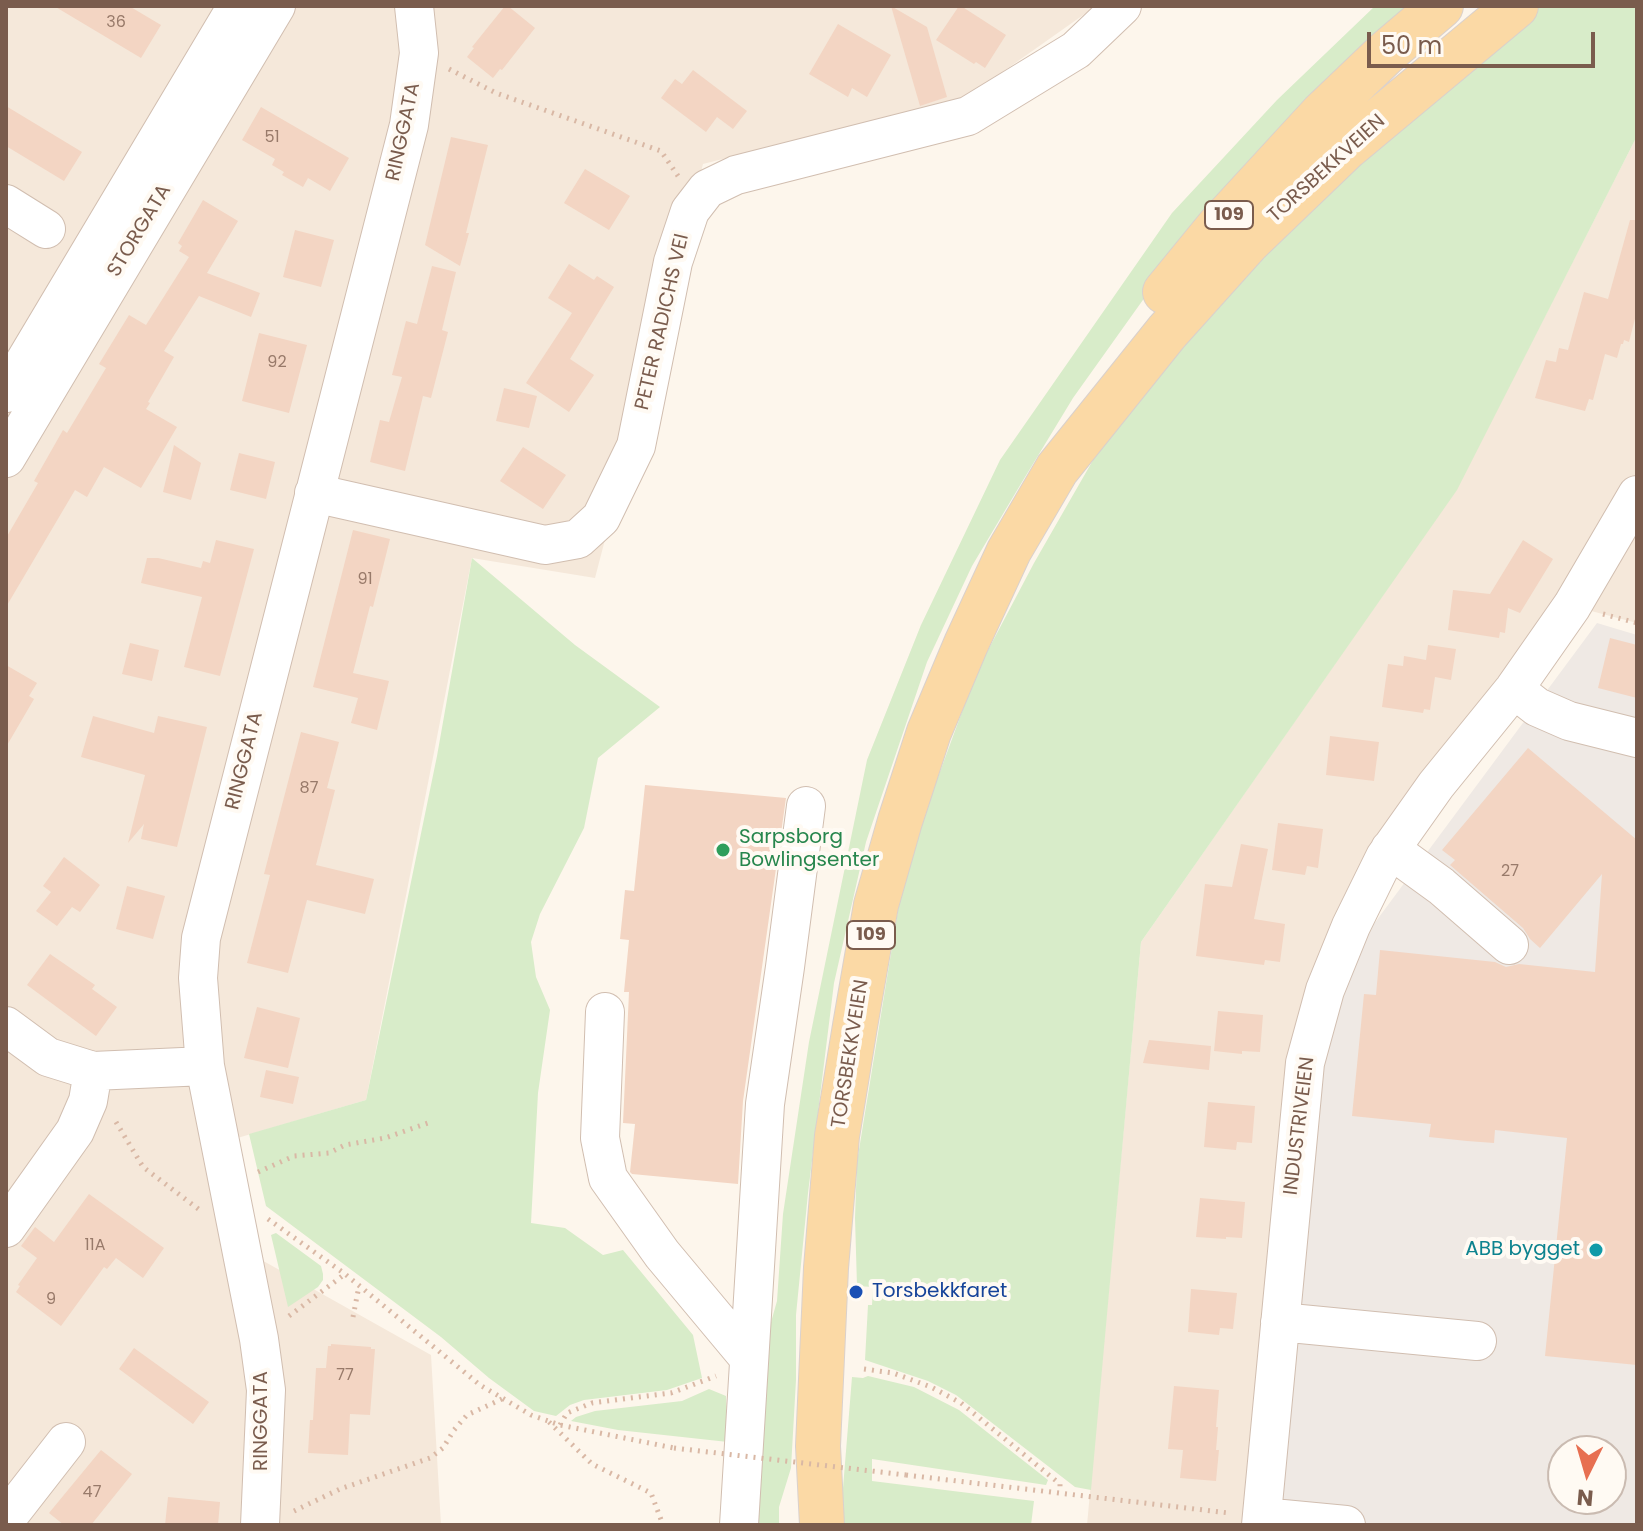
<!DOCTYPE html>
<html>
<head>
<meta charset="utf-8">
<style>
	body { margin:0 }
	#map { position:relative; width:1643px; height:1531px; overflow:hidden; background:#fdf6ec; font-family:Poppins,sans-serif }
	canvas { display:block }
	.frame { position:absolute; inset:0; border:8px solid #7a5c4d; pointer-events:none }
	.north { position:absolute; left:1547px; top:1435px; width:80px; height:80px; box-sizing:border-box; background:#fffaf3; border:2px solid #cabbb1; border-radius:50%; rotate:185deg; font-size:22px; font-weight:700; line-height:32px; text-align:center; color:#7a5c4d }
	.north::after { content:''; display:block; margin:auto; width:28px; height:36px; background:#e76f51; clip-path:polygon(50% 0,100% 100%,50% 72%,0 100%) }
	.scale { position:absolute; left:1367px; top:32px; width:228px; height:36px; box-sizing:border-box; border:4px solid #7a5c4d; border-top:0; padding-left:10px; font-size:24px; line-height:28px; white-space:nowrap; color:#7a5c4d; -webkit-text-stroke:6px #fffaf3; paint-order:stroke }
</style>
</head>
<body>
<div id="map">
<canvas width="1643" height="1531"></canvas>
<div class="frame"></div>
<div class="north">N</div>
<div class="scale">50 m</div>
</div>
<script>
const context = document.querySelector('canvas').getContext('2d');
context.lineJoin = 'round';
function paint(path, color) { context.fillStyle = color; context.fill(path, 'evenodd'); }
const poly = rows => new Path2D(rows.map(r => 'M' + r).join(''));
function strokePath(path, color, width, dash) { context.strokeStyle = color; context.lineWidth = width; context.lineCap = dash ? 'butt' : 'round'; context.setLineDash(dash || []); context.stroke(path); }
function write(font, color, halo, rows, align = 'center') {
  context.font = font + ' Poppins,sans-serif'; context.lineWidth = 8; context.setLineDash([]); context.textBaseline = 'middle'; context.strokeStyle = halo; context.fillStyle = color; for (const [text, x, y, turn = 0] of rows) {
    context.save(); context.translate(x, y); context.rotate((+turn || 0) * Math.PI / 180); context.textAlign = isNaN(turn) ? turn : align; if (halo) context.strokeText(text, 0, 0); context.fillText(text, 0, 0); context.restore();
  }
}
const residential = poly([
	[6,6,1096,6,967,97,703,164,595,578,472,558,366,1100,207,1147,226,1240,431,1355,441,1525,6,1525],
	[1637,136,1637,623,1572,606,1514,689,1325,990,1261,1525,1087,1525,1141,942,1456,490]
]);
const industrial = poly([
	[1597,623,1637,635,1637,1525,1261,1525,1325,990],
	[1563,1451,1611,1451,1611,1499,1563,1499]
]);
const green = poly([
	[1375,6,1427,6,1170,262,1073,398,1022,482,972,566,927,662,866,842,834,983,808,1193,796,1315,796,1380,791,1468,779,1507,779,1525,749,1525,766,1340,777,1301,783,1214,809,1042,867,760,921,625,1000,460,1172,213,1277,100],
	[1537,6,1637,6,1637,136,1457,490,1141,942,1091,1490,1075,1487,956,1395,928,1381,865,1360,868,1305,872,1305,873,1287,857,1286,855,1218,857,1162,899,904,927,807,977,671,1034,563,1108,434,1222,292,1350,164],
	[472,558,575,645,660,707,598,758,584,828,540,914,531,942,536,977,550,1010,538,1093,531,1223,565,1228,603,1255,623,1250,693,1335,702,1378,667,1390,584,1400,570,1405,556,1416,534,1411,489,1378,441,1337,266,1206,249,1134,366,1100,437,756],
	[276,1233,321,1266,323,1274,323,1280,318,1287,288,1307,271,1235],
	[868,1376,914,1387,959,1410,1048,1480,1046,1485,872,1459,872,1481,1034,1501,1031,1525,840,1525,852,1377,863,1378],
	[709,1389,726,1396,728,1442,618,1430,571,1421,576,1417,595,1411,682,1401]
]);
const building = poly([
	[54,6,129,6,161,25,141,58],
	[505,6,508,6,535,28,502,70,500,69,493,78,467,57,474,48,472,47],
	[891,6,927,27,947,97,920,106],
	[959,6,961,6,1006,35,985,68,976,62,974,64,936,40],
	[838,24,891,55,867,97,852,88,848,97,809,74],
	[693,70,747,111,733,129,717,117,706,132,661,98,675,79,682,84],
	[6,106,82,152,64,181,6,146],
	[261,107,349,158,330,191,308,178,303,187,282,175,284,172,272,165,275,159,242,140],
	[451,137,488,145,466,233,469,233,460,266,425,245],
	[585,169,630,196,609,230,564,203],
	[203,200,238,221,207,273,260,293,251,317,199,296,164,351,174,357,148,402,150,403,146,409,177,427,141,488,104,467,87,497,75,490,6,607,6,538,38,483,34,481,63,430,67,433,106,368,99,364,129,315,146,325,189,257,179,251,182,246,178,243],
	[1630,220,1637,220,1637,311,1629,342,1624,340,1623,344,1621,344,1617,358,1605,354,1593,400,1589,399,1585,411,1535,398,1546,360,1556,362,1559,348,1568,350,1584,292,1608,299],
	[295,230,334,240,321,287,283,277],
	[569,264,594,280,597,276,614,287,570,359,594,375,569,412,526,383,572,313,548,298],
	[432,266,456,272,442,330,448,332,431,398,423,396,405,471,370,462,380,420,389,422,402,377,392,375,406,321,417,324],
	[259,333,307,345,289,413,242,401],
	[504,388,537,396,529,428,496,421],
	[174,445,201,463,191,500,163,492],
	[523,447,566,475,543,509,500,481],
	[239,453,275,462,266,499,230,490],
	[353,530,390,539,373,607,370,606,353,673,389,681,377,730,351,723,358,698,313,687],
	[216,540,254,549,220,676,184,667,202,597,141,583,147,558,158,558,201,568,203,561,210,563],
	[1523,540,1553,559,1520,613,1508,608,1505,633,1500,632,1499,638,1448,630,1453,590,1490,594],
	[1610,638,1637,645,1637,698,1598,688],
	[130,643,159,650,152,681,122,674],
	[1428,645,1456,649,1451,680,1435,677,1430,710,1424,709,1423,713,1382,707,1388,664,1403,666,1404,656,1426,660],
	[6,665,37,683,29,696,34,699,6,747],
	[93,716,154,733,158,716,207,727,177,847,141,839,144,824,128,843,145,775,81,757],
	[301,732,339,742,327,788,335,790,316,865,374,879,365,914,307,900,288,973,247,963,270,875,264,874],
	[1330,736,1379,742,1374,781,1326,775],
	[1528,748,1637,840,1637,1365,1545,1356,1567,1138,1495,1130,1494,1143,1467,1141,1429,1137,1431,1124,1352,1116,1364,994,1376,995,1380,950,1495,962,1506,967,1519,964,1595,972,1602,874,1540,948,1530,939,1523,928,1450,865,1455,860,1442,850],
	[645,785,786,798,743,1101,738,1184,632,1174,630,1172,635,1124,623,1123,629,992,624,992,629,940,620,939,625,890,634,891],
	[1278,823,1323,829,1318,868,1307,866,1305,875,1272,870],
	[1241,844,1268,849,1254,919,1285,924,1280,962,1265,960,1264,965,1196,956,1205,884,1232,887],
	[64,857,100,885,80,912,72,907,57,926,36,911,51,892,43,886],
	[127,886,165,896,153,939,116,929],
	[50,954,95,985,92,989,117,1007,96,1036,27,985],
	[257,1007,300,1018,288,1068,244,1058],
	[1218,1011,1263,1015,1260,1052,1242,1051,1242,1054,1214,1051],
	[1149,1040,1211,1046,1209,1070,1143,1063],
	[266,1070,299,1077,293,1104,260,1097],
	[1208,1102,1255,1106,1252,1143,1237,1142,1236,1150,1204,1147],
	[89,1194,164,1248,143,1278,116,1258,107,1269,104,1267,61,1326,16,1292,20,1286,18,1285,37,1258,21,1246,35,1227,54,1242],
	[1200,1198,1245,1202,1242,1238,1226,1237,1226,1239,1196,1237],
	[1191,1289,1237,1293,1233,1329,1220,1328,1219,1335,1188,1332],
	[331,1344,371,1347,371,1349,375,1349,370,1415,350,1414,348,1455,308,1453,310,1420,313,1420,316,1368,326,1368,328,1346,331,1346],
	[134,1348,209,1402,193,1424,119,1369],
	[1174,1386,1219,1390,1216,1427,1218,1427,1216,1450,1219,1450,1216,1481,1180,1478,1183,1450,1168,1449],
	[101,1450,132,1474,91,1525,64,1525,49,1513],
	[168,1497,220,1502,218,1525,165,1525]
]);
const path = poly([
	[449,69,496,93,661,151,678,176],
	[1603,614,1637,623],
	[116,1122,143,1167,201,1211],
	[258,1172,294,1156,329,1153,345,1145,385,1138,428,1123],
	[268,1219,345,1274,480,1385,531,1415,560,1425,674,1448],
	[289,1316,345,1274],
	[353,1317,359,1286],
	[864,1369,893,1373,931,1387,961,1403,1060,1484,1060,1492],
	[549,1422,592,1464,651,1493,663,1525],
	[560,1425,567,1413,592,1403,671,1393,716,1376],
	[906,1475,1229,1513],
	[294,1511,340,1489,430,1458,443,1448,454,1430,467,1415,502,1399]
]);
const minor = poly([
	[6,204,46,229],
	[6,393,237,6],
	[6,458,276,6],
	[314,493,545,545,578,539,601,518,636,446,673,262,690,211,707,189,736,175,968,116,1076,50,1122,6],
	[1514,689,1537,707,1569,721,1637,738],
	[1390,849,1441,886,1509,945],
	[605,1012,600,1138,608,1178,662,1254,748,1357],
	[6,1026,48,1057,93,1071,205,1066],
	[6,1228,75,1131,88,1101,93,1071],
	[1280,1322,1477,1341],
	[1262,1517,1346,1525],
	[6,1519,66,1442],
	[260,1525,266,1390,259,1339,205,1066,198,978,201,938,409,125,419,53,414,6],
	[739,1525,765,1104,785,967,806,806],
	[1261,1525,1305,1063,1325,990,1351,926,1385,857,1436,785,1514,689,1572,606,1637,495]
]);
const major = poly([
	[1165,292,1219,226,1322,114,1388,51,1441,6],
	[822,1525,818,1446,826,1268,837,1136,855,1026,876,905,900,821,929,732,966,644,1009,551,1057,469,1167,332,1247,243,1347,147,1516,6]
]);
const pathBridge = poly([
	[674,1448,906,1475]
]);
const markers = [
	[723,850,8,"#2e9e5b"],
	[1596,1250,8,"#0f9aa8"],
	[856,1292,8,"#1a4fb4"]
];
const numberNames = [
	["36",116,23],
	["51",272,138],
	["92",277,363],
	["91",365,580],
	["87",309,789],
	["27",1510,872],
	["11A",95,1246],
	["9",51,1300],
	["77",345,1376],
	["47",92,1493]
];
const shields = [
	[1229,215,48],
	[871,935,48]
];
const shieldNames = [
	["109",1229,215],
	["109",871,935]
];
const streetNames = [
	["RINGGATA",404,132,-78],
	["TORSBEKKVEIEN",1327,169,-42],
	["STORGATA",140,231,-59],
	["PETER RADICHS VEI",663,322,-77],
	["RINGGATA",245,761,-76],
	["TORSBEKKVEIEN",851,1054,-81],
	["INDUSTRIVEIEN",1300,1126,-83],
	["RINGGATA",262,1421,-90]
];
const leisureNames = [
	["Sarpsborg",739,838],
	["Bowlingsenter",739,861]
];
const cultureNames = [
	["ABB bygget",1580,1250]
];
const transitNames = [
	["Torsbekkfaret",872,1292]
];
paint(residential, '#f5e8da');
paint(industrial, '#efe9e4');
paint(green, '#d8ecc9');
paint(building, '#f3d5c3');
strokePath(minor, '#d1beb0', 40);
strokePath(major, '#dad1cd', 46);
strokePath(path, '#d9b8a5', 5, [2, 6]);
strokePath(minor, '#fff', 38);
strokePath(major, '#fbd9a5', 44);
strokePath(pathBridge, '#d9b8a5', 5, [2, 6]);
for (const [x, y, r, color] of markers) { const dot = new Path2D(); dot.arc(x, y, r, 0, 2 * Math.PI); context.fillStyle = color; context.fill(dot); strokePath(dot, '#fffaf3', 3); }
write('16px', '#987a6a', null, numberNames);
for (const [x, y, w] of shields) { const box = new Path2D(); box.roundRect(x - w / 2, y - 14, w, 28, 6); context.fillStyle = '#fffaf3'; context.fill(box); strokePath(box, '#7a5c4d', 2); }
write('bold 18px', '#7a5c4d', null, shieldNames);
write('20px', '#7a5c4d', '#fffaf3', streetNames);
write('20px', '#27864d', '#fffaf3', leisureNames, 'left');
write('20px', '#0d838f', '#fffaf3', cultureNames, 'right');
write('20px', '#164399', '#fffaf3', transitNames, 'left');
</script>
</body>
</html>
